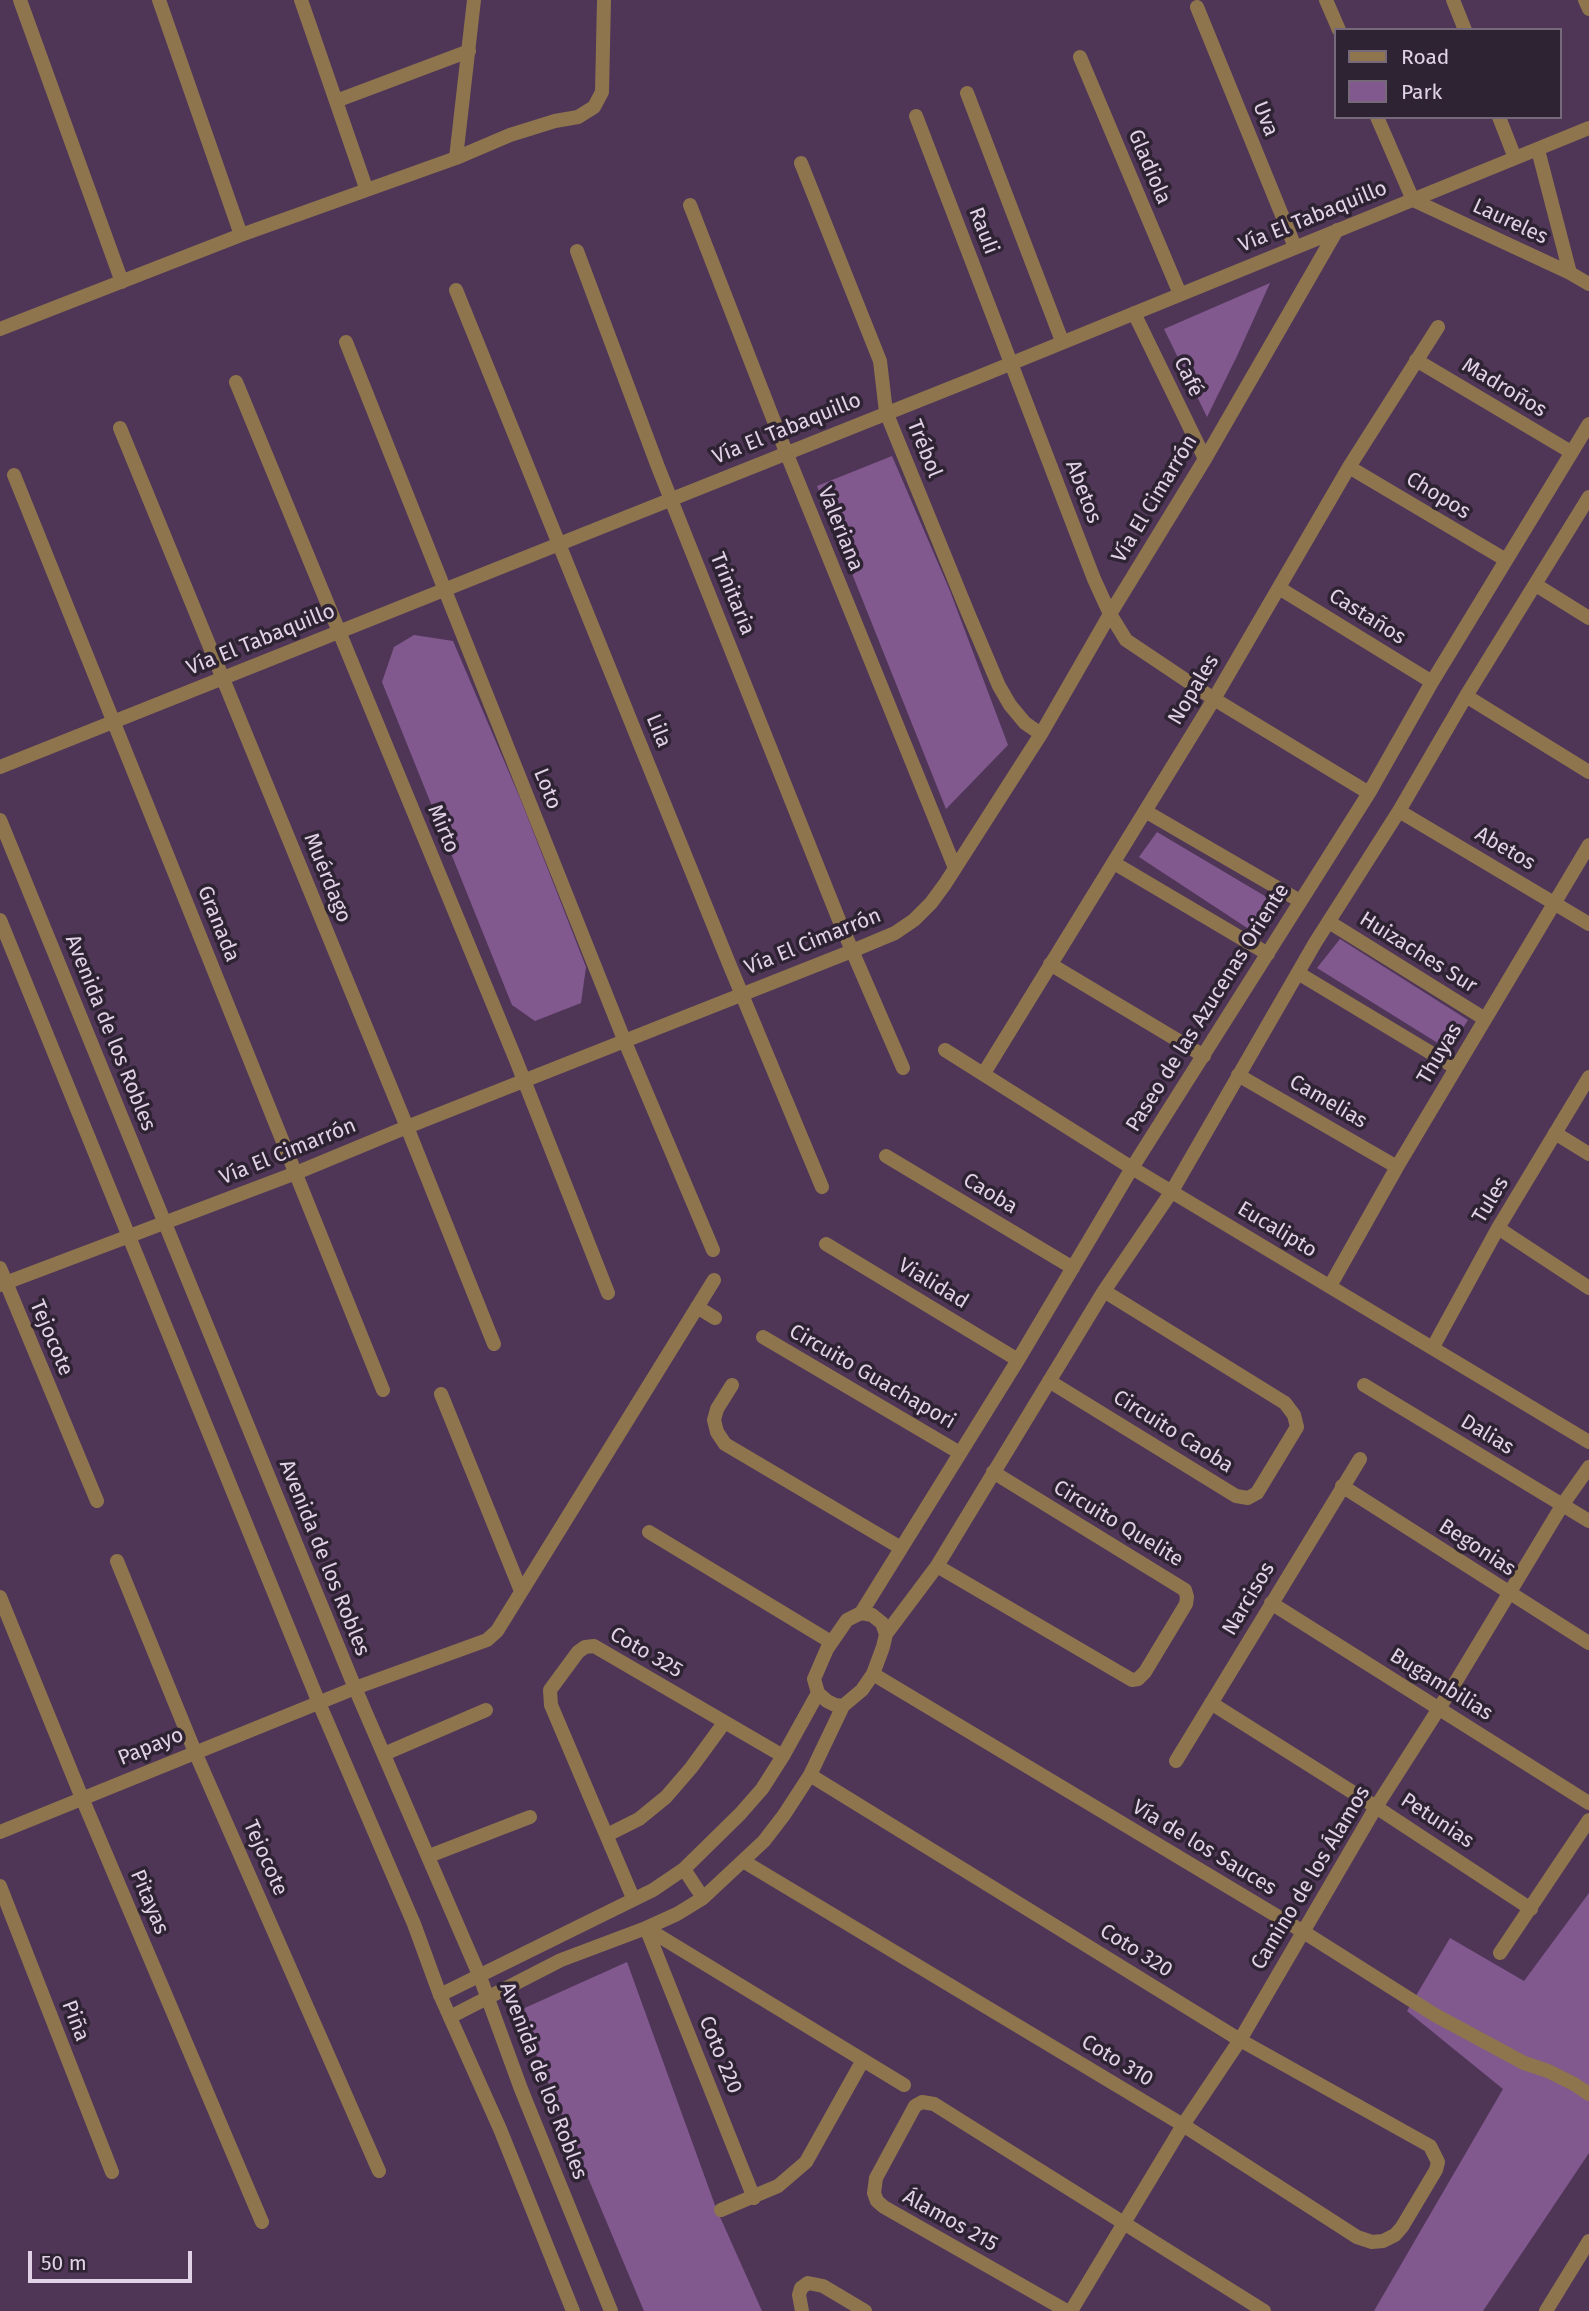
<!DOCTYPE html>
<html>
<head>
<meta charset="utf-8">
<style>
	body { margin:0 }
	#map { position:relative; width:1589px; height:2311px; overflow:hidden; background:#4f3657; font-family:"Fira Sans",sans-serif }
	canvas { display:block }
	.legend { position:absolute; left:1334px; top:28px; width:228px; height:91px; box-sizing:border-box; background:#2e2332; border:2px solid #76697a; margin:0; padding:9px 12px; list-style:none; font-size:21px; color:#e2d2e7 }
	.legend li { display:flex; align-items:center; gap:14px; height:35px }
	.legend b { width:35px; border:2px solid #76697a }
	.scale { position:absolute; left:28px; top:2251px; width:164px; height:32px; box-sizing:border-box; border:4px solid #e2d2e7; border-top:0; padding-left:9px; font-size:21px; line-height:24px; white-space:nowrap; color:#e2d2e7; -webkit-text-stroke:5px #2e2332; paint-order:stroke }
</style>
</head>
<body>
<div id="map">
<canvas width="1589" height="2311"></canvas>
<ul class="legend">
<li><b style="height:9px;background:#8e754e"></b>Road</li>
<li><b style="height:19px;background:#82598f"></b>Park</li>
</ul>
<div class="scale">50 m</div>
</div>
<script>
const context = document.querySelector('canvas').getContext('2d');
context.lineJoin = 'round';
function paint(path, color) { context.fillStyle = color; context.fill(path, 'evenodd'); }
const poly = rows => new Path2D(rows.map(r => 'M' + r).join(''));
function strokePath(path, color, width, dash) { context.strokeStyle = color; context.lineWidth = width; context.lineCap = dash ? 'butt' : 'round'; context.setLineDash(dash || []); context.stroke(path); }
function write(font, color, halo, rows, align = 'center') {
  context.font = font + ' "Fira Sans",sans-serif'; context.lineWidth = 7; context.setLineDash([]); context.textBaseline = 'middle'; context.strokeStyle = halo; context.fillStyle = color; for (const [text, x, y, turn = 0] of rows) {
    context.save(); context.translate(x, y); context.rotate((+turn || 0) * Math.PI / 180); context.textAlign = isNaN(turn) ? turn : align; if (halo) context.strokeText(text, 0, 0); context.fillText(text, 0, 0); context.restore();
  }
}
const green = poly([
	[1270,283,1237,356,1207,417,1164,329],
	[892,456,950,591,1008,745,946,809,817,486],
	[414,635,453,641,522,803,586,967,581,1003,535,1021,512,1005,382,682,394,647],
	[1157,832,1280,905,1261,937,1139,857],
	[1340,939,1468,1020,1449,1050,1317,968],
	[1589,1893,1589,2153,1483,2311,1374,2311,1503,2089,1407,2011,1450,1938,1524,1981],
	[627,1962,716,2208,762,2311,644,2311,518,2011]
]);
const minor = poly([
	[20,0,122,282],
	[159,0,241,235],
	[301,0,366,188],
	[1326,0,1339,30],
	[1453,0,1465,30],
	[1585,0,1589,9],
	[1197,7,1295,247],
	[1080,57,1180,294],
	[967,93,1062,341],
	[336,101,469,51],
	[916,116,1094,579,1110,614,1126,640,1214,699,1369,793],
	[1377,117,1413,200,1570,273,1589,284],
	[1499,117,1515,158],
	[1538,150,1570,273],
	[456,158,474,0],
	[801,163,880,361,886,412,968,613,999,686,1010,705,1025,723,1041,734],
	[690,205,786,452,955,868],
	[577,251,658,467,841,925,903,1068],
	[456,290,730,966,822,1187],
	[1134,313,1205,459],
	[0,329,241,235,456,158,510,135,555,121,578,117,594,107,602,92,604,0],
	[346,342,625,1042,713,1250],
	[1416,360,1571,452],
	[236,382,516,1060,608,1293],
	[120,428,407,1127,494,1344],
	[1349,467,1506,560],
	[14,475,383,1390],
	[1536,585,1589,618],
	[1279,588,1432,682],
	[1466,696,1589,772],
	[0,767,978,377,1589,128],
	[1145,811,1300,901],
	[1399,811,1589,924],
	[1114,863,1268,954],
	[1329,922,1485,1019],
	[1050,964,1204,1056],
	[1298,973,1456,1068],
	[945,1050,1132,1168,1589,1442],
	[984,1073,1214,699,1349,467,1438,327],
	[1238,1075,1397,1167],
	[1555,1133,1589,1154],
	[886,1156,1073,1268],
	[1498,1228,1589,1288],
	[826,1244,1018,1360],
	[0,1268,97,1501],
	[0,1285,296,1173,407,1127,852,951,895,933,914,920,931,903,945,884,1041,734,1110,614,1205,459,1337,230],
	[1330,1286,1397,1167,1589,845],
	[697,1307,715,1318],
	[763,1337,960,1453],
	[1433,1347,1498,1228,1589,1077],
	[1049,1381,1236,1496,1248,1498,1257,1493,1297,1427,1294,1415,1285,1403,1104,1291],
	[732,1385,717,1409,714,1420,717,1432,725,1444,901,1548],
	[1364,1385,1589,1521],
	[441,1394,521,1591],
	[1342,1486,1589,1643],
	[649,1532,831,1642],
	[117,1561,195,1752,379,2171],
	[937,1566,1132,1680,1138,1679,1145,1672,1186,1604,1187,1597,1185,1590,993,1472],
	[0,1597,82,1798,262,2222],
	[1271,1603,1589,1803],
	[861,1613,1018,1360,1132,1168,1369,793,1432,682,1589,424],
	[861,1613,872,1615,882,1623,886,1634,883,1647,873,1674,862,1690,843,1706,835,1705,827,1701,818,1693,814,1679,827,1649,847,1620,861,1613],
	[886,1634,937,1566,1104,1291,1172,1191,1315,943,1399,811,1466,696,1589,497],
	[873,1674,1302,1931,1435,2015,1524,2063,1548,2071,1574,2084,1589,2094],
	[1211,1703,1376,1807,1531,1909],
	[384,1754,486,1710],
	[1176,1761,1360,1459],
	[0,1832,355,1688,487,1640,497,1631,714,1280],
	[607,1835,639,1819,666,1797,691,1768,724,1723],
	[429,1856,530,1817],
	[743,1861,1183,2125,1357,2237,1372,2242,1383,2241,1395,2235,1402,2227,1436,2170,1438,2162,1430,2146,1240,2040,810,1775],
	[684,1869,703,1898],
	[0,1886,112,2172],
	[633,1898,551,1705,550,1690,578,1652,585,1647,594,1646,783,1756],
	[646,1928,904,2085],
	[646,1928,754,2198],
	[1500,1953,1589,1820],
	[440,1995,653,1890,684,1869,740,1814,762,1789,783,1756,818,1693],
	[450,2017,561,1960,646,1928,677,1914,703,1898,764,1841,784,1815,810,1775,843,1706],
	[721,2210,778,2186,806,2162,863,2060],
	[802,2311,799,2295,801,2288,808,2283,823,2286,865,2311],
	[1067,2311,884,2207,877,2201,874,2193,876,2178,915,2106,922,2102,934,2104,1264,2311],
	[1071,2311,1183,2125,1240,2040,1376,1807,1452,1688,1563,1504,1589,1467],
	[1546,2311,1589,2241]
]);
const tertiary = poly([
	[0,820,355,1688,480,1977,521,2089,611,2311],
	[0,920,319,1703,414,1924,440,1995,500,2129,573,2311]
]);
const streetNames = [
	["Uva",1265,119,68],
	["Gladiola",1149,167,67],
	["Vía El Tabaquillo",1313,217,-22],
	["Laureles",1510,222,25],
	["Rauli",983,231,69],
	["Café",1188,377,64],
	["Madroños",1504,388,31],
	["Vía El Tabaquillo",787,429,-22],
	["Trébol",924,449,68],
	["Abetos",1083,492,69],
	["Chopos",1438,496,31],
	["Vía El Cimarrón",1155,499,-59],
	["Valeriana",840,529,68],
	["Trinitaria",732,594,68],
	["Castaños",1367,617,32],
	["Vía El Tabaquillo",261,640,-22],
	["Nopales",1194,690,-59],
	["Lila",658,731,68],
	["Loto",547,789,68],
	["Mirto",443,829,67],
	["Abetos",1505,849,30],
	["Muérdago",327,878,68],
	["Granada",218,924,68],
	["Vía El Cimarrón",813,942,-22],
	["Huizaches Sur",1418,953,32],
	["Paseo de las Azucenas Oriente",1208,1008,-58],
	["Avenida de los Robles",110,1033,68],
	["Thuyas",1440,1054,-59],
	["Camelias",1328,1102,30],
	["Vía El Cimarrón",288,1152,-22],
	["Caoba",990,1194,31],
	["Tules",1491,1200,-59],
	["Eucalipto",1277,1230,31],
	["Vialidad",933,1284,31],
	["Tejocote",51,1338,67],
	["Circuito Guachapori",872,1377,30],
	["Circuito Caoba",1173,1432,32],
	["Dalias",1487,1435,31],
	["Circuito Quelite",1118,1524,31],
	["Begonias",1477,1548,33],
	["Avenida de los Robles",324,1558,68],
	["Narcisos",1249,1599,-59],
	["Coto 325",646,1653,30],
	["Bugambilias",1441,1685,32],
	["Papayo",151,1747,-22],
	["Petunias",1437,1821,33],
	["Vía de los Sauces",1204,1848,31],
	["Tejocote",265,1858,66],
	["Camino de los Álamos",1311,1878,-59],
	["Pitayas",149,1902,67],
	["Coto 320",1136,1951,32],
	["Piña",75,2021,69],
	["Coto 220",720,2055,68],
	["Coto 310",1117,2061,31],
	["Avenida de los Robles",543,2081,69],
	["Álamos 215",950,2221,29]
];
paint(green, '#82598f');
strokePath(minor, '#8e754e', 14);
strokePath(tertiary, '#8e754e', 14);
write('21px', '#e2d2e7', '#2e2332', streetNames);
</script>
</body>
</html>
